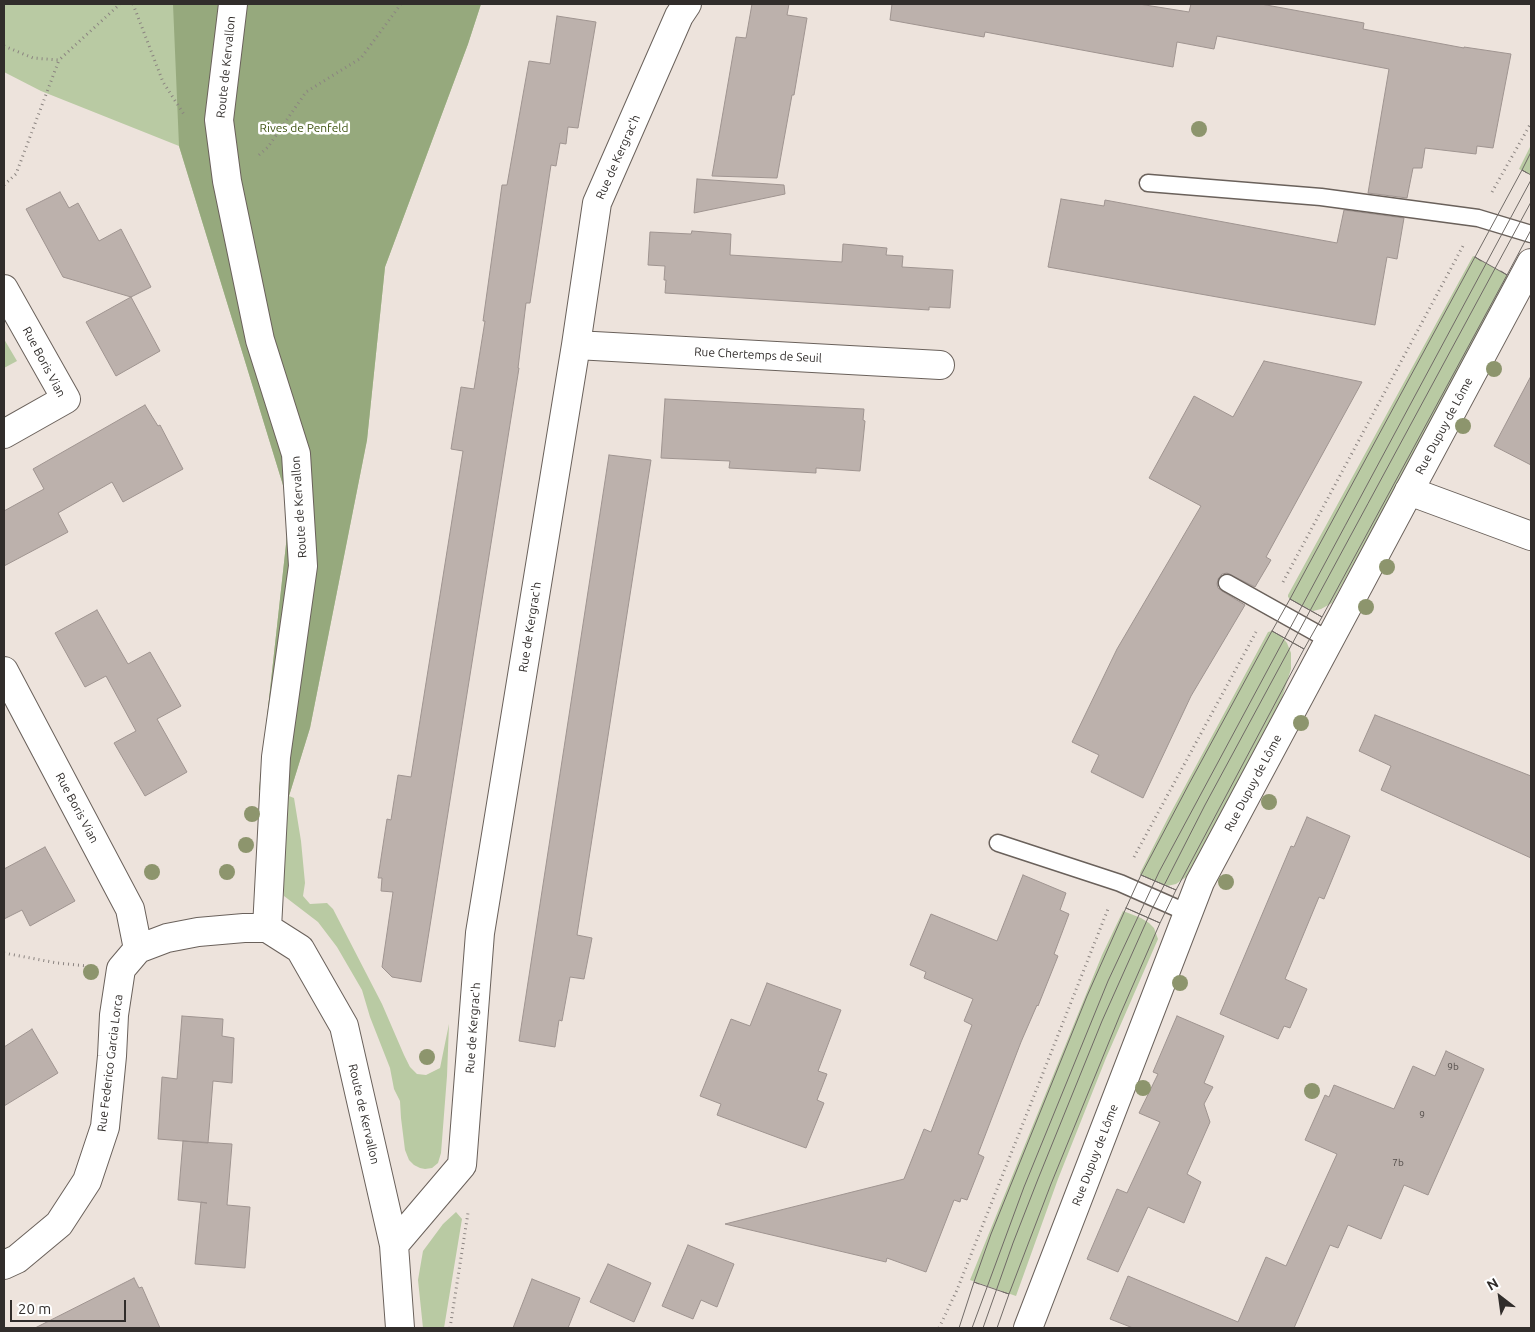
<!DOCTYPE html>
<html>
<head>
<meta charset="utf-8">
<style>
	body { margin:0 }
	#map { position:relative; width:1535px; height:1332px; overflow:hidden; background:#ede3dc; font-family:Ubuntu,sans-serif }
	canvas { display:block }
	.frame { position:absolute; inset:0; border:5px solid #312d2b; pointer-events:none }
	.north { position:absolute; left:1475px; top:1272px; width:50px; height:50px; -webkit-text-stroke:4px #fff; paint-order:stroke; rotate:330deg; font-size:14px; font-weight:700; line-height:20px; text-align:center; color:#312d2b }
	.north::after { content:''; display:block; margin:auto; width:18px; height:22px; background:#312d2b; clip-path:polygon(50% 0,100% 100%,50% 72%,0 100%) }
	.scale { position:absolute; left:10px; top:1300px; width:116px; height:22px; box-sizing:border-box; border:2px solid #312d2b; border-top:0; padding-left:6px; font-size:15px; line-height:18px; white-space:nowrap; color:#312d2b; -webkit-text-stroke:4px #fff; paint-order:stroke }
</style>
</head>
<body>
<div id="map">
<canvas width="1535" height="1332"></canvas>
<div class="frame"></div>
<div class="north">N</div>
<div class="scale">20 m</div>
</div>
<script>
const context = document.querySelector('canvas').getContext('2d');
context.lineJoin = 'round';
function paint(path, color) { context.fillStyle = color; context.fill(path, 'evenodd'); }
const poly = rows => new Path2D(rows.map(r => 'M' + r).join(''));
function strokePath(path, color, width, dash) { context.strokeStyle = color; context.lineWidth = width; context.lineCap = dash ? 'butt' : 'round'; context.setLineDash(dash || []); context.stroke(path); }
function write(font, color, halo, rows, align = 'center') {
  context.font = font + ' Ubuntu,sans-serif'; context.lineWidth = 5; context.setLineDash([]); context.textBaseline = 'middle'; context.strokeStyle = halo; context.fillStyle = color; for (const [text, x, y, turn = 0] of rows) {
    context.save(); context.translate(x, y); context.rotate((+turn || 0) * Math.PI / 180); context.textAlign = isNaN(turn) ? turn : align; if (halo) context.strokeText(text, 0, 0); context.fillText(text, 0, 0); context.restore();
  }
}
const green = poly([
	[4,4,481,4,468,44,385,267,367,440,310,728,289,796,294,798,301,841,305,883,303,896,310,904,327,903,333,909,382,1004,404,1055,410,1067,417,1074,426,1075,440,1068,449,1024,447,1076,441,1153,438,1163,432,1168,425,1169,420,1168,414,1165,409,1160,405,1150,401,1118,400,1101,394,1089,390,1068,370,1017,362,990,337,947,318,922,284,896,283,837,287,796,259,790,290,508,179,146,41,91,4,72],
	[1531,145,1531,175,1519,169],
	[1473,256,1507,275,1508,282,1332,603,1321,609,1313,611,1290,599,1288,597,1288,595],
	[4,339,17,361,4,368],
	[1272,631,1282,637,1287,643,1291,653,1291,669,1279,707,1186,877,1176,884,1167,886,1141,875,1140,873,1169,816,1268,632],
	[1123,911,1141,918,1149,923,1154,928,1158,939,1106,1058,1058,1179,1016,1296,970,1280,1102,955],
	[456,1212,462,1219,444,1328,423,1328,418,1280,423,1251,443,1224]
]);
const forest = poly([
	[173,4,481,4,468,44,385,267,367,440,310,728,289,796,259,790,290,508,179,146]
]);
const building = poly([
	[752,4,789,4,787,15,807,18,794,95,792,95,777,178,712,176,736,37,746,38,752,4],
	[892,4,1139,4,1189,12,1191,4,1261,4,1364,23,1363,29,1464,48,1464,47,1511,54,1493,148,1477,146,1476,154,1425,148,1422,168,1413,168,1407,198,1368,193,1389,69,1217,36,1214,49,1177,42,1173,67,985,32,984,37,890,20,892,4],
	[557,16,596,22,578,128,568,127,566,144,560,143,556,166,551,165,530,303,526,303,518,368,519,368,421,982,392,977,382,967,393,892,381,891,382,878,378,878,387,819,391,820,398,775,411,777,463,451,451,449,461,387,474,389,485,321,483,321,502,185,507,185,529,61,550,64,557,16],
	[697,179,784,185,785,194,694,213,697,179],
	[60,192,69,208,78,203,99,241,121,229,151,287,131,297,63,277,26,209,60,192],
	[1061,199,1104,206,1105,200,1337,243,1344,210,1404,218,1397,259,1387,257,1375,325,1048,267,1061,199],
	[692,231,731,234,730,255,842,262,843,244,887,248,886,255,903,256,902,267,953,270,950,308,929,307,929,310,665,293,666,280,664,280,665,266,648,265,650,232,691,234,692,231],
	[131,297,160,351,116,376,86,322,131,297],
	[1264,361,1362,382,1266,557,1271,560,1255,587,1227,573,1222,574,1218,579,1217,584,1218,588,1222,591,1245,605,1191,696,1143,798,1091,772,1099,755,1072,742,1117,649,1201,506,1149,478,1194,396,1233,417,1264,361],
	[1531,376,1531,465,1494,446,1531,376],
	[665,399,864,409,863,420,865,421,860,471,816,468,816,473,729,468,730,461,661,458,665,399],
	[145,405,158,426,160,425,183,469,123,502,112,482,58,513,68,532,4,566,4,511,44,489,33,469,145,405],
	[609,455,651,460,577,935,592,938,584,979,570,977,562,1021,559,1020,555,1047,519,1041,609,455],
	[97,610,128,664,150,652,181,706,157,719,187,772,145,796,114,743,136,731,106,676,85,687,55,633,97,610],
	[1375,715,1531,776,1531,858,1381,790,1391,766,1359,751,1375,715],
	[1307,817,1350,836,1324,899,1319,897,1285,979,1307,989,1290,1028,1284,1026,1278,1039,1220,1014,1291,846,1294,847,1307,817],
	[45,847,75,901,30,926,22,910,4,919,4,869,45,847],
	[1023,875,1066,893,1060,910,1069,914,1054,954,1058,956,1038,1006,1037,1005,1021,1042,978,1154,984,1157,967,1200,961,1198,960,1202,954,1200,926,1272,887,1258,886,1262,725,1224,904,1179,924,1129,931,1132,972,1025,964,1021,973,999,924,978,926,972,910,965,931,914,997,941,1023,875],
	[767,983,841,1010,818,1071,827,1074,817,1100,824,1103,806,1148,717,1115,721,1104,700,1096,731,1019,750,1026,767,983],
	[182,1016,223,1019,222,1036,234,1038,232,1083,213,1081,208,1143,158,1139,162,1077,177,1079,182,1016],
	[1177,1016,1224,1036,1204,1083,1213,1087,1204,1104,1210,1122,1187,1174,1201,1182,1184,1223,1148,1207,1118,1272,1087,1259,1117,1189,1127,1193,1160,1122,1139,1113,1158,1074,1153,1072,1177,1016],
	[32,1029,58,1073,4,1106,4,1047,32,1029],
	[1446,1051,1484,1069,1428,1195,1404,1185,1381,1239,1348,1225,1338,1248,1330,1245,1294,1328,1133,1328,1110,1319,1128,1276,1238,1322,1266,1257,1286,1266,1337,1154,1305,1140,1325,1095,1329,1097,1334,1085,1394,1109,1413,1066,1435,1076,1446,1051],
	[183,1141,232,1144,227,1205,250,1207,245,1268,195,1264,201,1202,207,1203,178,1200,183,1141],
	[688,1245,734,1264,717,1307,701,1300,693,1319,662,1306,688,1245],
	[608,1264,651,1283,634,1322,590,1302,608,1264],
	[134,1278,139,1288,142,1287,160,1328,35,1328,134,1278],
	[532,1279,580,1298,568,1328,513,1328,532,1279]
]);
const path = poly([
	[133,4,163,82,185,116],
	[4,46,33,58,59,60,120,4],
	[259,155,268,147,306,92,361,58,401,4],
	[4,185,16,174,59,60],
	[1492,192,1531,123],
	[1283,582,1464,244],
	[1134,857,1256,632],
	[4,953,57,963,87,966],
	[450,1328,468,1213],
	[939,1328,957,1290,1108,909]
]);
const lane = poly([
	[1148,183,1321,197,1478,218,1531,234],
	[1227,583,1329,640],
	[998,843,1120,883,1188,913]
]);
const street = poly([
	[233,4,219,120,227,181,260,340,296,454,303,566,276,757,267,928,300,949,344,1026,394,1245,400,1328],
	[4,289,66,399,4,434],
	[576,345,940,365],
	[1409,491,1531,536],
	[4,671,130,909,138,949],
	[138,949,167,938,198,932,244,928,267,928],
	[394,1245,462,1165,480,933,576,345,597,203,679,16,687,4],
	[4,1265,17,1259,59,1224,87,1181,105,1127,112,1056,114,1015,121,969,138,949]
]);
const secondary = poly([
	[1028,1328,1200,882,1531,263]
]);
const tram = poly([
	[1527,173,1522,170,1531,152],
	[1475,257,1507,275,1322,617,1290,599,1475,257],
	[1481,261,1475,257,1522,170,1531,175],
	[1501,271,1507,275,1531,230],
	[1290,599,1322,617,1304,649,1272,631,1290,599],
	[1272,631,1304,649,1176,890,1141,875,1189,784,1272,631],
	[1141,875,1176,890,1160,923,1126,908,1141,875],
	[1126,908,1160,923,1120,1015,1051,1184,1009,1294,974,1282,991,1234,1087,996,1126,908],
	[959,1328,974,1282,979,1284],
	[972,1328,1024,1187,1108,981,1159,872,1531,180],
	[983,1328,1013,1243,1038,1179,1102,1021,1152,909,1205,805,1531,202],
	[997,1328,1009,1294,1003,1292]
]);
const trees = [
	[1199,129],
	[1494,369],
	[1463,426],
	[1387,567],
	[1366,607],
	[1301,723],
	[1269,802],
	[252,814],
	[246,845],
	[152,872],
	[227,872],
	[1226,882],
	[91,972],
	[1180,983],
	[427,1057],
	[1143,1088],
	[1312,1091]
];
const numberNames = [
	["9b",1453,1067],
	["9",1422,1115],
	["7b",1398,1163]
];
const streetNames = [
	["Route de Kervallon",226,67,-84],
	["Rue de Kergrac'h",618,157,-66],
	["Rue Chertemps de Seuil",758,355,3],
	["Rue Boris Vian",44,362,62],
	["Rue Dupuy de Lôme",1444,426,-62],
	["Route de Kervallon",299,507,-94],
	["Rue de Kergrac'h",530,627,-81],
	["Rue Dupuy de Lôme",1253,783,-62],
	["Rue Boris Vian",77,808,62],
	["Rue de Kergrac'h",473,1028,-86],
	["Rue Federico Garcia Lorca",110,1063,-83],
	["Route de Kervallon",364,1114,77],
	["Rue Dupuy de Lôme",1095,1155,-69]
];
const parkNames = [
	["Rives de Penfeld",304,128]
];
paint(green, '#b9caa3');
paint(forest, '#96a97d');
paint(building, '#bcb1ac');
strokePath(building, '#9f9490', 1);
strokePath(lane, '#6a615b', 19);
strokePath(street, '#6a615b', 30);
strokePath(secondary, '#6a615b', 30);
strokePath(path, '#8b8480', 3, [1, 4]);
strokePath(lane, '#fff', 16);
strokePath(street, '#fff', 28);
strokePath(secondary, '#fff', 28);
strokePath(tram, '#706a66', 1);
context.fillStyle = '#8d956d';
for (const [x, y] of trees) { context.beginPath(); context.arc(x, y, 8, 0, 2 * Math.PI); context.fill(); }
write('10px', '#544e4b', null, numberNames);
write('12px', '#312d2b', '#fff', streetNames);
write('12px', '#3f5513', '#fff', parkNames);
</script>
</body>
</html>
